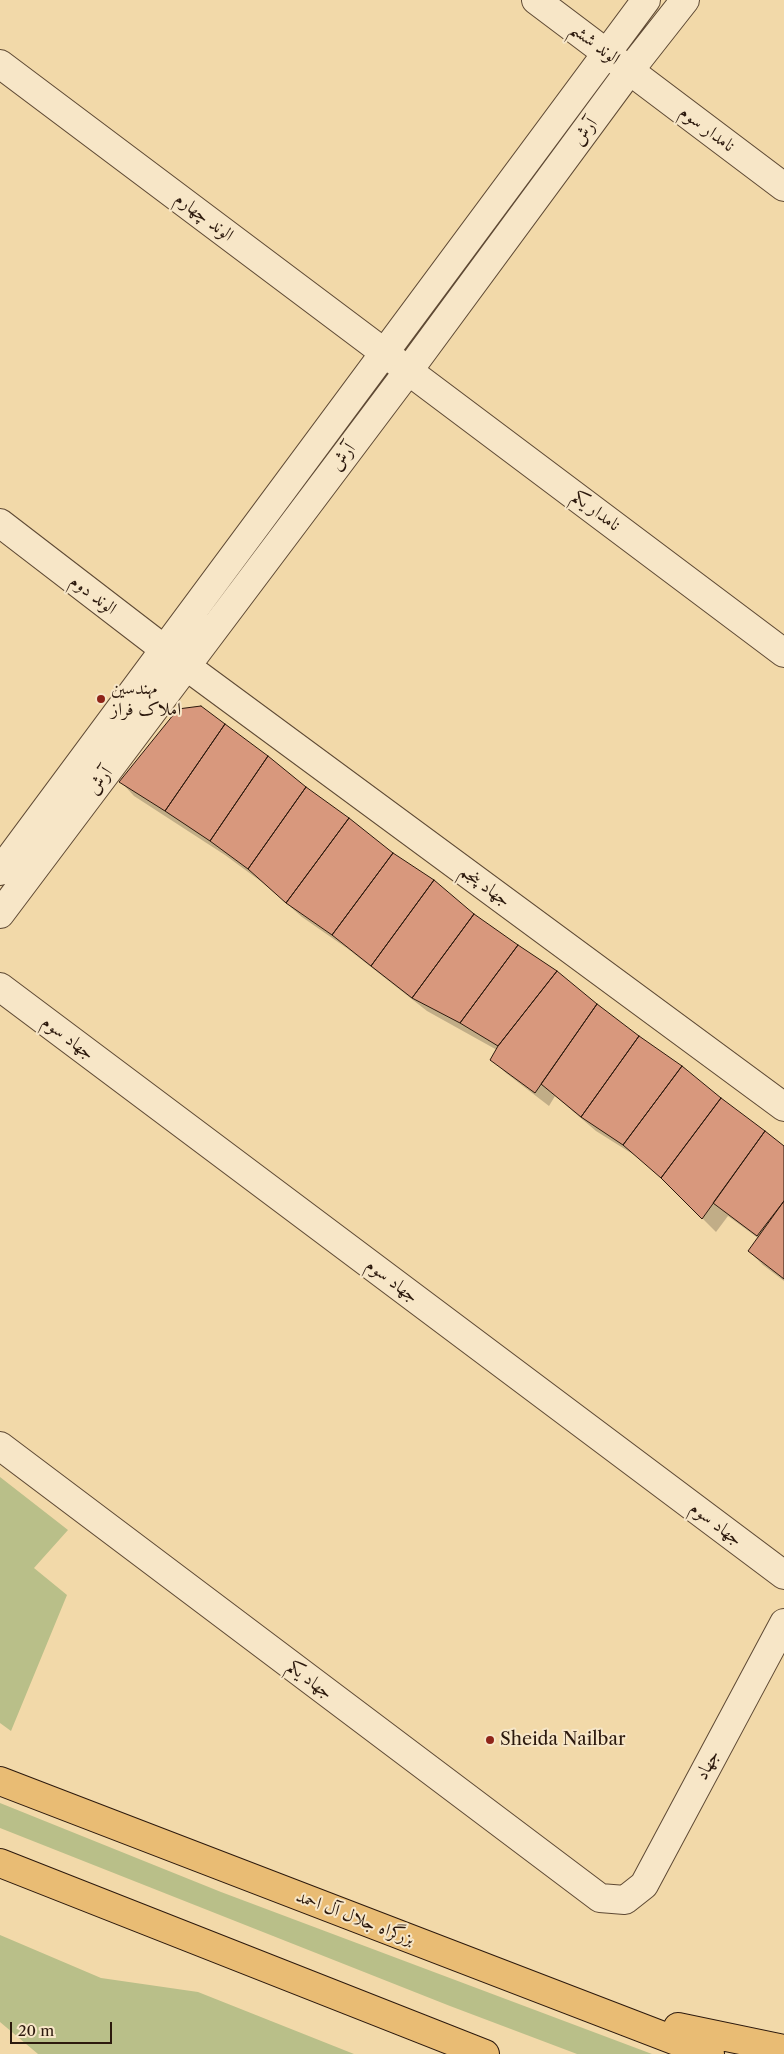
<!DOCTYPE html>
<html>
<head>
<meta charset="utf-8">
<style>
	body { margin:0 }
	#map { position:relative; width:784px; height:2054px; overflow:hidden; background:#f2d9a9; font-family:"Libre Caslon Text",serif }
	canvas { display:block }
	.scale { position:absolute; left:10px; top:2022px; width:102px; height:22px; box-sizing:border-box; border:2px solid #2c190d; border-top:0; padding-left:6px; font-size:15px; line-height:18px; white-space:nowrap; color:#2c190d; -webkit-text-stroke:4px #f7e6c7; paint-order:stroke }
</style>
</head>
<body>
<div id="map">
<canvas width="784" height="2054"></canvas>
<div class="scale">20 m</div>
</div>
<script>
const context = document.querySelector('canvas').getContext('2d');
context.lineJoin = 'round';
function paint(path, color) { context.fillStyle = color; context.fill(path, 'evenodd'); }
const poly = rows => new Path2D(rows.map(r => 'M' + r).join(''));
function strokePath(path, color, width, dash) { context.strokeStyle = color; context.lineWidth = width; context.lineCap = dash ? 'butt' : 'round'; context.setLineDash(dash || []); context.stroke(path); }
function write(font, color, halo, rows, align = 'center') {
  context.font = font + ' "Libre Caslon Text",Amiri,serif'; context.lineWidth = 4; context.setLineDash([]); context.textBaseline = 'middle'; context.strokeStyle = halo; context.fillStyle = color; for (const [text, x, y, turn = 0] of rows) {
    context.save(); context.translate(x, y); context.rotate((+turn || 0) * Math.PI / 180); context.textAlign = isNaN(turn) ? turn : align; if (halo) context.strokeText(text, 0, 0); context.fillText(text, 0, 0); context.restore();
  }
}
const green = poly([
	[0,1477,68,1530,34,1568,67,1595,11,1731,0,1723],
	[0,1803,221,1892,652,2054,577,2054,450,2006,0,1828],
	[0,1935,101,1978,198,1992,354,2054,38,2054,0,2022]
]);
const shadow = poly([
	[121,782,473,915,556,972,638,1037,784,1147,784,1281,763,1265,749,1251,758,1238,728,1216,716,1232,675,1191,639,1158,596,1131,555,1096,549,1106,506,1073,492,1059,497,1050,427,1011,348,949,302,917,263,883,225,855,134,796]
]);
const building = poly([
	[201,706,225,724,165,811,119,782,178,709,201,706],
	[225,724,268,756,210,841,165,811,225,724],
	[268,756,306,787,248,869,210,841,268,756],
	[306,787,349,818,286,903,248,869,306,787],
	[349,818,393,853,332,935,286,903,349,818],
	[393,853,434,880,371,966,332,935,393,853],
	[434,880,474,914,412,998,371,966,434,880],
	[474,914,518,945,460,1023,412,998,474,914],
	[518,945,557,971,498,1046,460,1023,518,945],
	[557,971,597,1004,535,1093,490,1060,498,1046,557,971],
	[597,1004,639,1036,581,1117,541,1084,597,1004],
	[639,1036,682,1066,623,1145,581,1117,639,1036],
	[682,1066,721,1098,661,1178,623,1145,682,1066],
	[721,1098,765,1131,702,1219,661,1178,721,1098],
	[765,1131,784,1146,784,1201,757,1236,713,1203,765,1131],
	[784,1201,784,1279,748,1251,784,1201]
]);
const minor = poly([
	[536,0,784,187],
	[0,64,784,653],
	[0,523,186,666,784,1107],
	[0,987,784,1575],
	[0,1446,600,1898,625,1900,644,1885,784,1623]
]);
const tertiary = poly([
	[0,871,646,0],
	[0,914,409,370,630,70,685,0]
]);
const trunk = poly([
	[0,1781,710,2054],
	[0,1863,485,2054],
	[678,2027,784,2049]
]);
const markers = [
	[101,699,5,"#8f2418"],
	[490,1740,5,"#8f2418"]
];
const streetNames = [
	["الوند ششم",595,44,37],
	["نامدار سوم",707,129,37],
	["آرش",585,132,-54],
	["الوند چهارم",204,217,37],
	["آرش",343,457,-53],
	["نامدار یکم",596,511,37],
	["الوند دوم",93,595,37],
	["آرش",100,781,-53],
	["جهاد پنجم",485,886,36],
	["جهاد سوم",68,1038,37],
	["جهاد سوم",392,1281,37],
	["جهاد سوم",716,1524,37],
	["جهاد یکم",310,1680,37],
	["جهاد",708,1765,-62],
	["بزرگراه جلال آل احمد",355,1918,21]
];
const poiNames = [
	["مهندسین",111,689],
	["املاک فراز",111,710],
	["Sheida Nailbar",500,1740]
];
paint(green, '#b9bf89');
paint(shadow, '#0003');
paint(building, '#d8987d');
strokePath(building, '#2c190d', 1);
strokePath(minor, '#5e4934', 30);
strokePath(tertiary, '#5e4934', 30);
strokePath(trunk, '#2c190d', 30);
strokePath(minor, '#f7e6c7', 28);
strokePath(tertiary, '#f7e6c7', 28);
strokePath(trunk, '#e9bc74', 28);
for (const [x, y, r, color] of markers) { const dot = new Path2D(); dot.arc(x, y, r, 0, 2 * Math.PI); context.fillStyle = color; context.fill(dot); strokePath(dot, '#f7e6c7', 2); }
write('18px', '#2c190d', '#f7e6c7', streetNames);
write('18px', '#2c190d', '#f7e6c7', poiNames, 'left');
</script>
</body>
</html>
